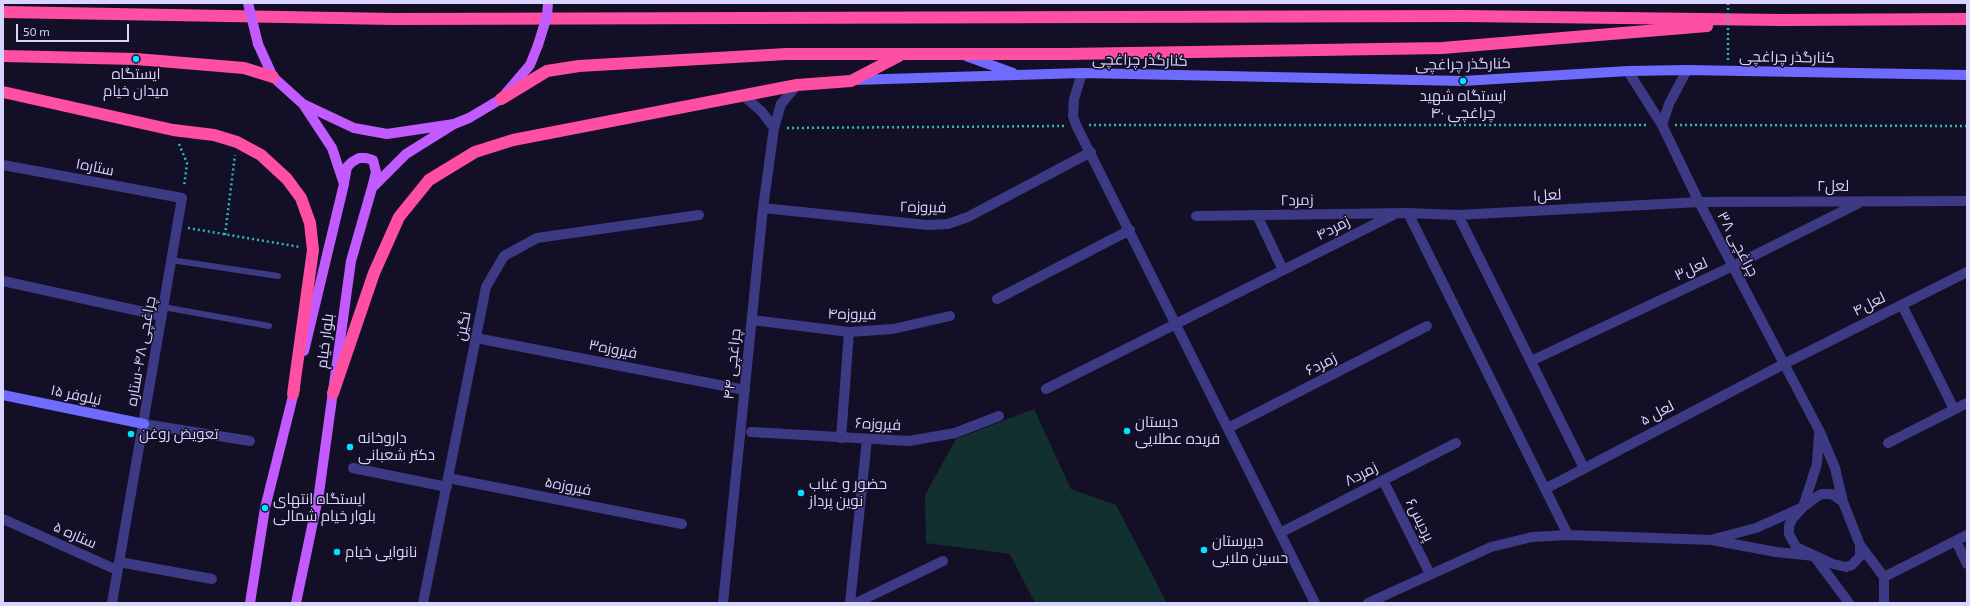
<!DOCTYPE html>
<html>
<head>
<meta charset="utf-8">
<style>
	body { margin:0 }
	#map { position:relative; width:1970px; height:606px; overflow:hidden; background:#130f26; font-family:"Exo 2",sans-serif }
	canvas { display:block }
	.frame { position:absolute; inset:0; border:4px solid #d9d4ff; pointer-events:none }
	.scale { position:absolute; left:16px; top:24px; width:113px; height:18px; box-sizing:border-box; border:2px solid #d9d4ff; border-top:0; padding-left:5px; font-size:12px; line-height:14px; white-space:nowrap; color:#d9d4ff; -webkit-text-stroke:3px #130f26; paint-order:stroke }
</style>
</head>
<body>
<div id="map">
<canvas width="1970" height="606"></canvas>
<div class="frame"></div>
<div class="scale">50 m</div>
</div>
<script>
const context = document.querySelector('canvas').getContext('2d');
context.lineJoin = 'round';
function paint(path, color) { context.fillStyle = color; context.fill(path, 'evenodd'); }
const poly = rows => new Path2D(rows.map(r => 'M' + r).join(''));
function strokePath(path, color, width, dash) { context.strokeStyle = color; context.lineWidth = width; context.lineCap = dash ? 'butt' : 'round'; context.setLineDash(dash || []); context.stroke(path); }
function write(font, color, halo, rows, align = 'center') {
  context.font = font + ' "Exo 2",Cairo,sans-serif'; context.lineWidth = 3; context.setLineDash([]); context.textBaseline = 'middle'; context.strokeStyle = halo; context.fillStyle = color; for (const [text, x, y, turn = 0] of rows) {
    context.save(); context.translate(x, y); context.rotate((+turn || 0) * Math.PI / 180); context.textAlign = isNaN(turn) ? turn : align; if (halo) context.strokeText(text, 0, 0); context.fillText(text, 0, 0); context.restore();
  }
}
const green = poly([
	[1034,409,1071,489,1116,505,1167,603,1035,603,1010,554,926,543,925,495,956,439]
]);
const path = poly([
	[1089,125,1648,125],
	[1675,125,1967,126],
	[787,128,1064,126],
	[179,144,187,163,184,187],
	[188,228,300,247],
	[225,235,235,155]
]);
const lane = poly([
	[171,260,278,276],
	[163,307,269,326]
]);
const street = poly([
	[1628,71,1662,125,1699,202,1820,432,1835,468,1843,502,1860,545,1860,556,1852,565,1846,567,1833,564,1796,547,1789,534,1789,526,1792,519,1803,507,1818,496,1822,494,1832,494,1843,502],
	[1082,73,1074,99,1073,116,1076,125,1315,603],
	[744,96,762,112,774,128],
	[1662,125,1669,104,1687,70],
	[3,165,182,198,112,603],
	[763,208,927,225,948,224,968,217,1091,152],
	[1408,213,1568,535],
	[1257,215,1283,270],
	[1458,215,1584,468],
	[1196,216,1408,213,1458,215,1699,202,1967,201],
	[3,281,162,316],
	[997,299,1130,230],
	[1902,305,1954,409],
	[752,320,849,332,893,329,950,316],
	[476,338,745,390],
	[1531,361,1733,266,1859,203],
	[1046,389,1393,215],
	[144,424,250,441],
	[1228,428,1427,326],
	[751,432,909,441,955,433,999,416],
	[841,438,849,332],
	[1888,443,1967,403],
	[353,468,447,487],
	[448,478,682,524],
	[1383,480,1430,574],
	[1545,489,1784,364,1967,272],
	[3,519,117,570],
	[1280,533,1456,443],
	[1714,539,1756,528,1803,507,1817,464,1819,434],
	[1956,541,1967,564],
	[1860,545,1884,577,1884,603],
	[119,562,212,579],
	[1884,577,1967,535],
	[423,603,486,287,504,256,537,238,699,215],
	[723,603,763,208,774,128,781,104,797,85],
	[850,603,867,439],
	[856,603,943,561],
	[1368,603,1491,547,1532,537,1568,535,1712,540,1776,552,1814,556,1849,603]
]);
const secondary = poly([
	[966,56,1013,73],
	[854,80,1082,73,1463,81,1628,71,1687,70,1967,75],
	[3,395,144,424]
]);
const primary = poly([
	[258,44,273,77,303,104,354,128,387,134,454,124,469,118,501,99,530,65,538,45],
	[303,104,332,148,344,184,304,351],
	[344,183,347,167,352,162,359,158,366,158,373,160,376,172,372,188],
	[250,603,265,508,295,388],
	[296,603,319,493,351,261,372,188,406,154,454,124]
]);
const highway = poly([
	[3,12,394,19,1463,16,1781,20,1967,19],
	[3,56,136,59,244,68,273,77],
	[3,92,173,130,214,135,237,142,261,155,287,179,301,198,310,223,313,250,293,394],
	[501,99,547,71,579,66,786,54,1067,54,1442,48,1707,26],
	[333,393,374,273,399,217,429,180,475,152,513,140,797,85,851,81,899,56]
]);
const pathBridge = poly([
	[1728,60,1728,3]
]);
const primaryBridge = poly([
	[248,3,258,44],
	[538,45,547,16,548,3]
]);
const markers = [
	[136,59,4,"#00e5ff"],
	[1463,81,4,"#00e5ff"],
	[1127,431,4,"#00e5ff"],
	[131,434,4,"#00e5ff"],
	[350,447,4,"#00e5ff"],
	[801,493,4,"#00e5ff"],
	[265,508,4,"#00e5ff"],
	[1204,550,4,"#00e5ff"],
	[337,552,4,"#00e5ff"]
];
const streetNames = [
	["کنارگذر چراغچی",1787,57,1],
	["کنارگذر چراغچی",1140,60,1],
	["کنارگذر چراغچی",1463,64,-1],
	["ستاره۱",95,167,11],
	["لعل۲",1833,186],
	["لعل۱",1547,195,-3],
	["زمرد۲",1297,200,-1],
	["فیروزه۲",923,207,1],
	["زمرد۴",1333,228,-27],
	["چراغچی ۳۸",1738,244,62],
	["لعل۳",1691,269,-25],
	["لعل۴",1869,304,-27],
	["فیروزه۴",852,314,1],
	["نگین",463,326,-79],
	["بلوار خیام",325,341,-83],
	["فیروزه۳",613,349,11],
	["چراغچی ۴۸-ستاره",141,351,-80],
	["چراغچی ۴۴",732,364,-84],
	["زمرد۶",1321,364,-27],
	["نیلوفر ۱۵",76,395,12],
	["لعل ۵",1657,413,-28],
	["فیروزه۶",878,424,3],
	["زمرد۸",1361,474,-27],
	["فیروزه۵",568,486,11],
	["پردیس۶",1420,520,64],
	["ستاره ۵",75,535,24]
];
const poiNames = [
	["ایستگاه",136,74,"center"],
	["میدان خیام",136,91,"center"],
	["ایستگاه شهید",1463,96,"center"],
	["چراغچی ۴۰",1463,113,"center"],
	["دبستان",1135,422],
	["فریده عطلایی",1135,439],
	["تعویض روغن",139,434],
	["داروخانه",358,438],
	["دکتر شعبانی",358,455],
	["حضور و غیاب",809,484],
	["نوین پرداز",809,501],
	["ایستگاه انتهای",273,499],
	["بلوار خیام شمالی",273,516],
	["دبیرستان",1212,541],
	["حسین ملایی",1212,558],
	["نانوایی خیام",345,552]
];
paint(green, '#12302f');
strokePath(path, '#2fb8b0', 2.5, [2, 3]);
strokePath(lane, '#3d3a85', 6);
strokePath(street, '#3d3a85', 10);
strokePath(secondary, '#6f6bff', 10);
strokePath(primary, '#c25bff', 10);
strokePath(highway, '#ff4fa3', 12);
strokePath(pathBridge, '#2fb8b0', 2.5, [2, 3]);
strokePath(primaryBridge, '#c25bff', 10);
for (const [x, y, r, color] of markers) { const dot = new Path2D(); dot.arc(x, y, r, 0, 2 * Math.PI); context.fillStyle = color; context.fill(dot); strokePath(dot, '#130f26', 1.5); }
write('15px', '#d9d4ff', '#130f26', streetNames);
write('15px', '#d9d4ff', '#130f26', poiNames, 'left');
</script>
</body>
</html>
